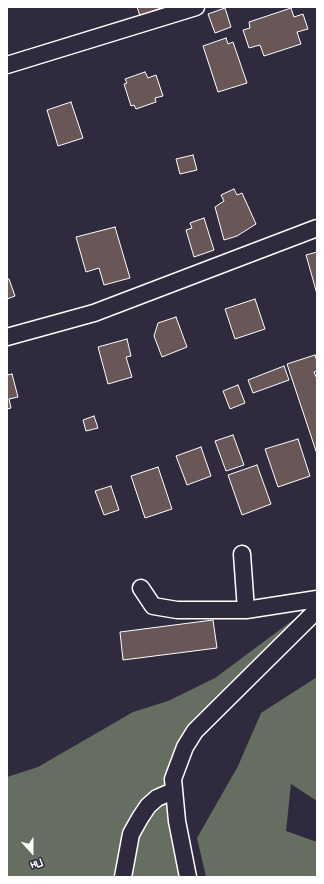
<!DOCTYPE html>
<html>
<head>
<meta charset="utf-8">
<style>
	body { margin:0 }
	#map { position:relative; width:324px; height:884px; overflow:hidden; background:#2f2a3d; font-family:Pangolin,sans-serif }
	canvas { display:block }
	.frame { position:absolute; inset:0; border:8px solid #fff; pointer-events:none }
	.north { position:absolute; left:12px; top:832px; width:40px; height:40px; -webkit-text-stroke:3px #2f2a3d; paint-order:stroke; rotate:159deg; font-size:11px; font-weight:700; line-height:16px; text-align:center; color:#fff }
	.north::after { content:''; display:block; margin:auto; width:14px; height:18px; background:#fff; clip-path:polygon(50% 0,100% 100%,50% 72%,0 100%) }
</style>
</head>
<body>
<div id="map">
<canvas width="324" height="884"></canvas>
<div class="frame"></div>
<div class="north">Пн</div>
</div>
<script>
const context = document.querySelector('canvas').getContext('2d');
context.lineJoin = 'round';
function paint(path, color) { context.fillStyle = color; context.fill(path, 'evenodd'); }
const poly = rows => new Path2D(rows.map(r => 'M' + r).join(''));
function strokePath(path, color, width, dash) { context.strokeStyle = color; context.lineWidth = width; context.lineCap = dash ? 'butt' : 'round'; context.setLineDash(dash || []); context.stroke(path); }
const green = poly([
	[293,620,301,620,184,737,164,779,181,877,7,877,7,777,38,767,133,712,168,701,215,678],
	[317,677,317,801,291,784,286,831,317,842,317,877,206,877,197,838,238,766,261,713]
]);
const building = poly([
	[137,7,161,7,161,8,140,16,137,7],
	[225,8,231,27,215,33,208,14,225,8],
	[291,8,294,17,303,14,308,29,297,32,301,44,264,56,260,45,249,48,243,30,250,28,249,22,291,8],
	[226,38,228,44,233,42,247,83,218,92,203,46,226,38],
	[145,72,148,78,156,75,163,96,155,98,156,102,136,109,134,105,131,106,124,84,127,83,125,79,145,72],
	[71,102,83,138,58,146,47,110,71,102],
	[193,155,197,170,180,174,176,159,193,155],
	[234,189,237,195,242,193,256,224,237,236,224,240,215,207,224,201,221,195,234,189],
	[204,218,214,250,194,257,186,230,192,228,190,223,204,218],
	[115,227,130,278,104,285,99,268,86,272,76,237,115,227],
	[317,252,317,294,306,255,317,252],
	[7,279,9,279,15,296,7,299,7,279],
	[255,299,265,329,235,339,225,309,255,299],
	[176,317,187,347,162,357,154,336,158,323,176,317],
	[127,339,131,356,126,357,132,377,108,384,98,347,127,339],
	[315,355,317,361,317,371,314,372,317,379,317,454,287,364,315,355],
	[284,366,289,380,253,393,248,380,284,366],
	[12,374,18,397,9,399,11,408,7,409,7,375,12,374],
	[238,385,245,403,230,409,223,391,238,385],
	[94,416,98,428,86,431,83,420,94,416],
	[233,435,244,465,226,471,215,441,233,435],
	[298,439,310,476,278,487,265,449,298,439],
	[201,447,211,476,187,485,176,456,201,447],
	[257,465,271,504,242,515,228,475,257,465],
	[158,467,172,509,145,518,131,476,158,467],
	[111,486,119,510,104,515,95,491,111,486],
	[213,620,217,648,123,660,120,632,213,620]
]);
const minor = poly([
	[7,65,196,7],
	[7,337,94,313,317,228],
	[242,554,246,610],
	[141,588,153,606,177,610,246,610,317,599],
	[123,877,131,834,140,818,148,806,157,798,173,791],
	[188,877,177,821,173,779,185,747,195,731,317,610]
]);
paint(green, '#656e61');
paint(building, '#695657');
strokePath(building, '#fff', 1);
strokePath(minor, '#fff', 19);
strokePath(minor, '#2f2a3d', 16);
</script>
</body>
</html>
